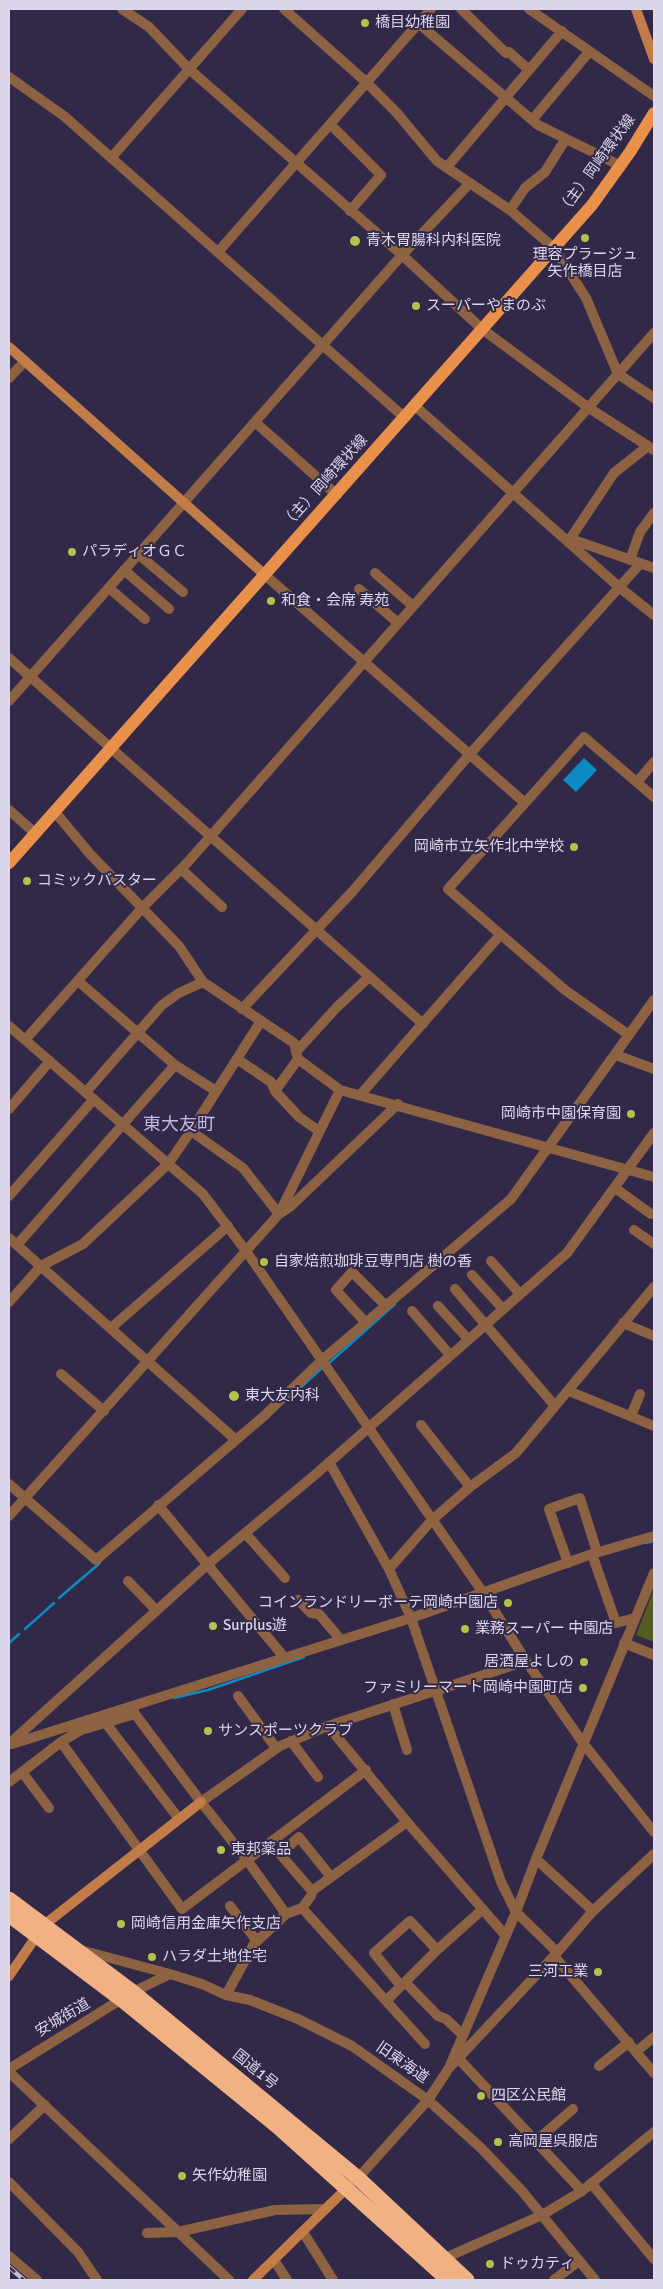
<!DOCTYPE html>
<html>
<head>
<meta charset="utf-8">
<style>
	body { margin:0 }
	#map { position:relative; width:663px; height:2289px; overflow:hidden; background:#322949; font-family:Signika,sans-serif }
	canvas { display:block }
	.frame { position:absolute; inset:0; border:10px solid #dbd6ec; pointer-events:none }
</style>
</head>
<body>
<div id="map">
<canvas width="663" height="2289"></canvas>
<div class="frame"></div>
</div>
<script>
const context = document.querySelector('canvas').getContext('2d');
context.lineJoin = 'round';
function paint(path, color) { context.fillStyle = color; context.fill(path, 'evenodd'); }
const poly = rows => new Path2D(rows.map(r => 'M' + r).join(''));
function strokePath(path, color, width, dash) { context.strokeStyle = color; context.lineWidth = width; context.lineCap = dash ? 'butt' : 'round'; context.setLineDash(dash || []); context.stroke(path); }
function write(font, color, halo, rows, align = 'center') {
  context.font = font + ' Signika,"Noto Sans JP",sans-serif'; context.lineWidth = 4; context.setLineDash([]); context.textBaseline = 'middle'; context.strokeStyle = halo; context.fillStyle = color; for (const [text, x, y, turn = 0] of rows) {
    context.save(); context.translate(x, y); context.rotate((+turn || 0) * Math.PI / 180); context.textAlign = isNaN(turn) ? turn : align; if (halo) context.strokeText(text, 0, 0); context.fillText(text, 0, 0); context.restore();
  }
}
const green = poly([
	[654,1589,654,1642,636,1635]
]);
const water = poly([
	[584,758,597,770,576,792,563,780]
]);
const stream = poly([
	[329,1363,395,1304],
	[301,1387,322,1368],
	[646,1543,654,1541],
	[59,1598,100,1563],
	[25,1629,54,1603],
	[9,1643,19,1634],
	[174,1698,208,1690,304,1657]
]);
const street = poly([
	[122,9,149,27,189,69,402,255,482,329,589,408,654,450],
	[284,9,366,82,396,112,437,161,510,210,554,248,586,298,618,374,654,398],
	[461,9,506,53,509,52,529,70],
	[529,9,654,96],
	[418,23,538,125,621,166],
	[9,77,64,116,405,418],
	[532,120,589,52],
	[331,125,381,175,350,211],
	[111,158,242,9],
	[447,167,562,31],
	[510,210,525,188,545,172,565,140],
	[218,252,431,9],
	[9,378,25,361],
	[415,406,619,587,654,615],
	[255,422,337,495],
	[571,539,654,568],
	[568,542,614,473,648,446],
	[138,554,183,592],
	[630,560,640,532,654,513],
	[124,570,169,609],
	[375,573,413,606],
	[265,575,525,803],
	[109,588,145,619],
	[359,589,398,623],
	[9,658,423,1024],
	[9,701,402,255,470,183],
	[637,782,654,762],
	[9,810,36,834],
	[55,812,90,854,179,946,203,982,294,1043,298,1059,340,1090,654,1177],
	[181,869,222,907],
	[78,981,175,1065,216,1091],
	[242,1009,352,892,469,755,640,564],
	[9,1026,203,1194,246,1251,484,1594,526,1661,583,1743,654,1832],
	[629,1035,565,990,448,889,584,737,654,797],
	[25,1040,143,907,187,863,654,333],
	[296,1052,337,1007,369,977],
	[616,1055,654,1069],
	[237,1059,271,1082,275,1091,299,1117,319,1131],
	[275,1091,298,1059],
	[86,1092,162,1005,179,993,203,982],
	[361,1094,500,935],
	[9,1109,50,1061],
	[191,1131,243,1168,279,1214],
	[615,1188,651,1214],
	[9,1196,94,1099],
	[280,1212,340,1090],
	[634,1230,654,1244],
	[9,1238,236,1440],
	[17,1245,175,1065],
	[491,1261,520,1294],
	[472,1275,503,1309],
	[455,1289,555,1406],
	[9,1302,41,1266,83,1244,168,1164,191,1131,261,1021],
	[438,1306,468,1339],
	[412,1311,450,1355],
	[366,1323,336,1290,352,1272,386,1306],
	[623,1323,654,1336],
	[111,1328,228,1226],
	[61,1374,104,1411],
	[569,1391,654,1426],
	[631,1416,640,1394],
	[421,1425,470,1487],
	[329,1462,389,1569,411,1618,501,1882,516,1912,557,1952],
	[9,1484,96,1560,264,1416,322,1360,511,1199,654,1000],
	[158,1505,284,1657],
	[9,1516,279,1214,291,1206,398,1104],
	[245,1533,285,1578],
	[592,1554,616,1623,635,1618],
	[568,1563,549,1509,580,1498,597,1552],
	[389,1569,432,1520,470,1487,516,1453,654,1287],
	[128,1581,156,1610],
	[298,1600,311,1613,319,1614,341,1640],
	[624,1643,654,1655],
	[238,1696,276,1748],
	[393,1704,407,1750],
	[132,1706,135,1714,201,1802,247,1860,366,1770],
	[105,1722,179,1819],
	[328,1726,407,1822,505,1935],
	[291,1741,318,1777],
	[61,1742,182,1909,247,1860,286,1914,302,1908,311,1896,312,1891,407,1822],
	[9,1744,208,1564,316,1474,567,1253,654,1133],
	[12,1744,411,1618,592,1554,654,1536],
	[22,1772,49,1808],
	[9,1782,61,1742,81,1730,135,1714],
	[201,1802,280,1746,328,1726,526,1661],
	[536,1859,593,1911],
	[312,1891,280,1854,299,1837,331,1877],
	[230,1906,257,1941],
	[302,1908,425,2044],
	[84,1951,170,1974],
	[554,1956,654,2073],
	[405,1982,438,2016,446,2019,463,2035],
	[401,1986,437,1950],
	[226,1995,254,1944,286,1914],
	[387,2000,401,1986,374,1953,410,1921,437,1950,483,1909],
	[637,2051,654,2037],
	[458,2058,582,2191],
	[599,2066,629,2042],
	[449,2068,516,1912,536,1859,654,1573],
	[9,2069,133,1992,170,1974,202,1984,226,1995,250,2000,298,2019,352,2046,428,2100,481,2148,522,2191,595,2280],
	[9,2072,229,2280],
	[9,2139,45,2105],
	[536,2141,573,2109],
	[358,2178,428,2100,449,2068,554,1956,593,1911,654,1854],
	[9,2182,78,2252,97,2280],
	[591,2183,654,2259],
	[303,2232,333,2280],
	[147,2233,178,2232,275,2210,324,2209],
	[9,2256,37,2280],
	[445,2258,542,2215,582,2191,654,2132],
	[274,2260,287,2280],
	[554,2280,579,2261]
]);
const secondary = poly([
	[636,9,654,59],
	[9,347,265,575],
	[9,1976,44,1925,201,1802],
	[253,2280,350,2185]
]);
const primary = poly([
	[9,863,592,205,630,152,654,113]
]);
const highway = poly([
	[9,1899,133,1992,358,2178,467,2280],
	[9,1915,122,2000,278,2127,448,2280]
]);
const rail = poly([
	[9,2267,24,2280]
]);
const markers = [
	[365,23,5,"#b2c34c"],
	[585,238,5,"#b2c34c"],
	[355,241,6,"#b2c34c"],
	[416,306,5,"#b2c34c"],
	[72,552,5,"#b2c34c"],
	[271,601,5,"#b2c34c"],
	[574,847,5,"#b2c34c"],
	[27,881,5,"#b2c34c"],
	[631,1114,5,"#b2c34c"],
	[264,1262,5,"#b2c34c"],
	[234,1396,6,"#b2c34c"],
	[508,1603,5,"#b2c34c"],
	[213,1626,5,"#b2c34c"],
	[465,1629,5,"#b2c34c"],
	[584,1662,5,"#b2c34c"],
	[583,1688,5,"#b2c34c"],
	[208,1731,5,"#b2c34c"],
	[221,1850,5,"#b2c34c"],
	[121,1924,5,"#b2c34c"],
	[152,1957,5,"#b2c34c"],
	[598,1972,5,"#b2c34c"],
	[481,2096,5,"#b2c34c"],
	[498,2142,5,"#b2c34c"],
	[182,2176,5,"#b2c34c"],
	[490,2264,5,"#b2c34c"]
];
const poiNames = [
	["橋目幼稚園",375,23],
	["青木胃腸科内科医院",366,241],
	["理容プラージュ",585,255,"center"],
	["矢作橋目店",585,272,"center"],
	["スーパーやまのぶ",426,306],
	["パラディオＧＣ",82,552],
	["和食・会席 寿苑",281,601],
	["岡崎市立矢作北中学校",564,847,"right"],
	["コミックバスター",37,881],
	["岡崎市中園保育園",621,1114,"right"],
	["自家焙煎珈琲豆専門店 樹の香",274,1262],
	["東大友内科",245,1396],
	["コインランドリーボーテ岡崎中園店",498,1603,"right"],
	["Surplus遊",223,1626],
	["業務スーパー 中園店",475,1629],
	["居酒屋よしの",574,1662,"right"],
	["ファミリーマート岡崎中園町店",573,1688,"right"],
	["サンスポーツクラブ",218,1731],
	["東邦薬品",231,1850],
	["岡崎信用金庫矢作支店",131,1924],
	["ハラダ土地住宅",162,1957],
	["三河工業",588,1972,"right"],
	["四区公民館",491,2096],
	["高岡屋呉服店",508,2142],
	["矢作幼稚園",192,2176],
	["ドゥカティ",500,2264]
];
const streetNames = [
	["（主）岡崎環状線",597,165,-54],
	["（主）岡崎環状線",325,482,-48],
	["安城街道",63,2018,-31],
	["旧東海道",402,2063,35],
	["国道1号",255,2070,39]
];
const quarterNames = [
	["東大友町",179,1125]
];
paint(green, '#545c23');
paint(water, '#0b8ac3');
strokePath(stream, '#0b8ac3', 2.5);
strokePath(street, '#8d6242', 10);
strokePath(secondary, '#c17c48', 10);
strokePath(primary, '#e9904b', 12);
strokePath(highway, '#f1b183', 15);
strokePath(rail, '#c1bcd3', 4.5);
strokePath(rail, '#322949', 2.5, [8]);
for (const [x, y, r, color] of markers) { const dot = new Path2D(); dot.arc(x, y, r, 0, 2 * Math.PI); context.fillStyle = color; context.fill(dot); strokePath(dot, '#322949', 2); }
write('15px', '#dbd6ec', '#322949', poiNames, 'left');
write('15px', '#dbd6ec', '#322949', streetNames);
write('18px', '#c3b8e2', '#322949', quarterNames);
</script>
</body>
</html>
